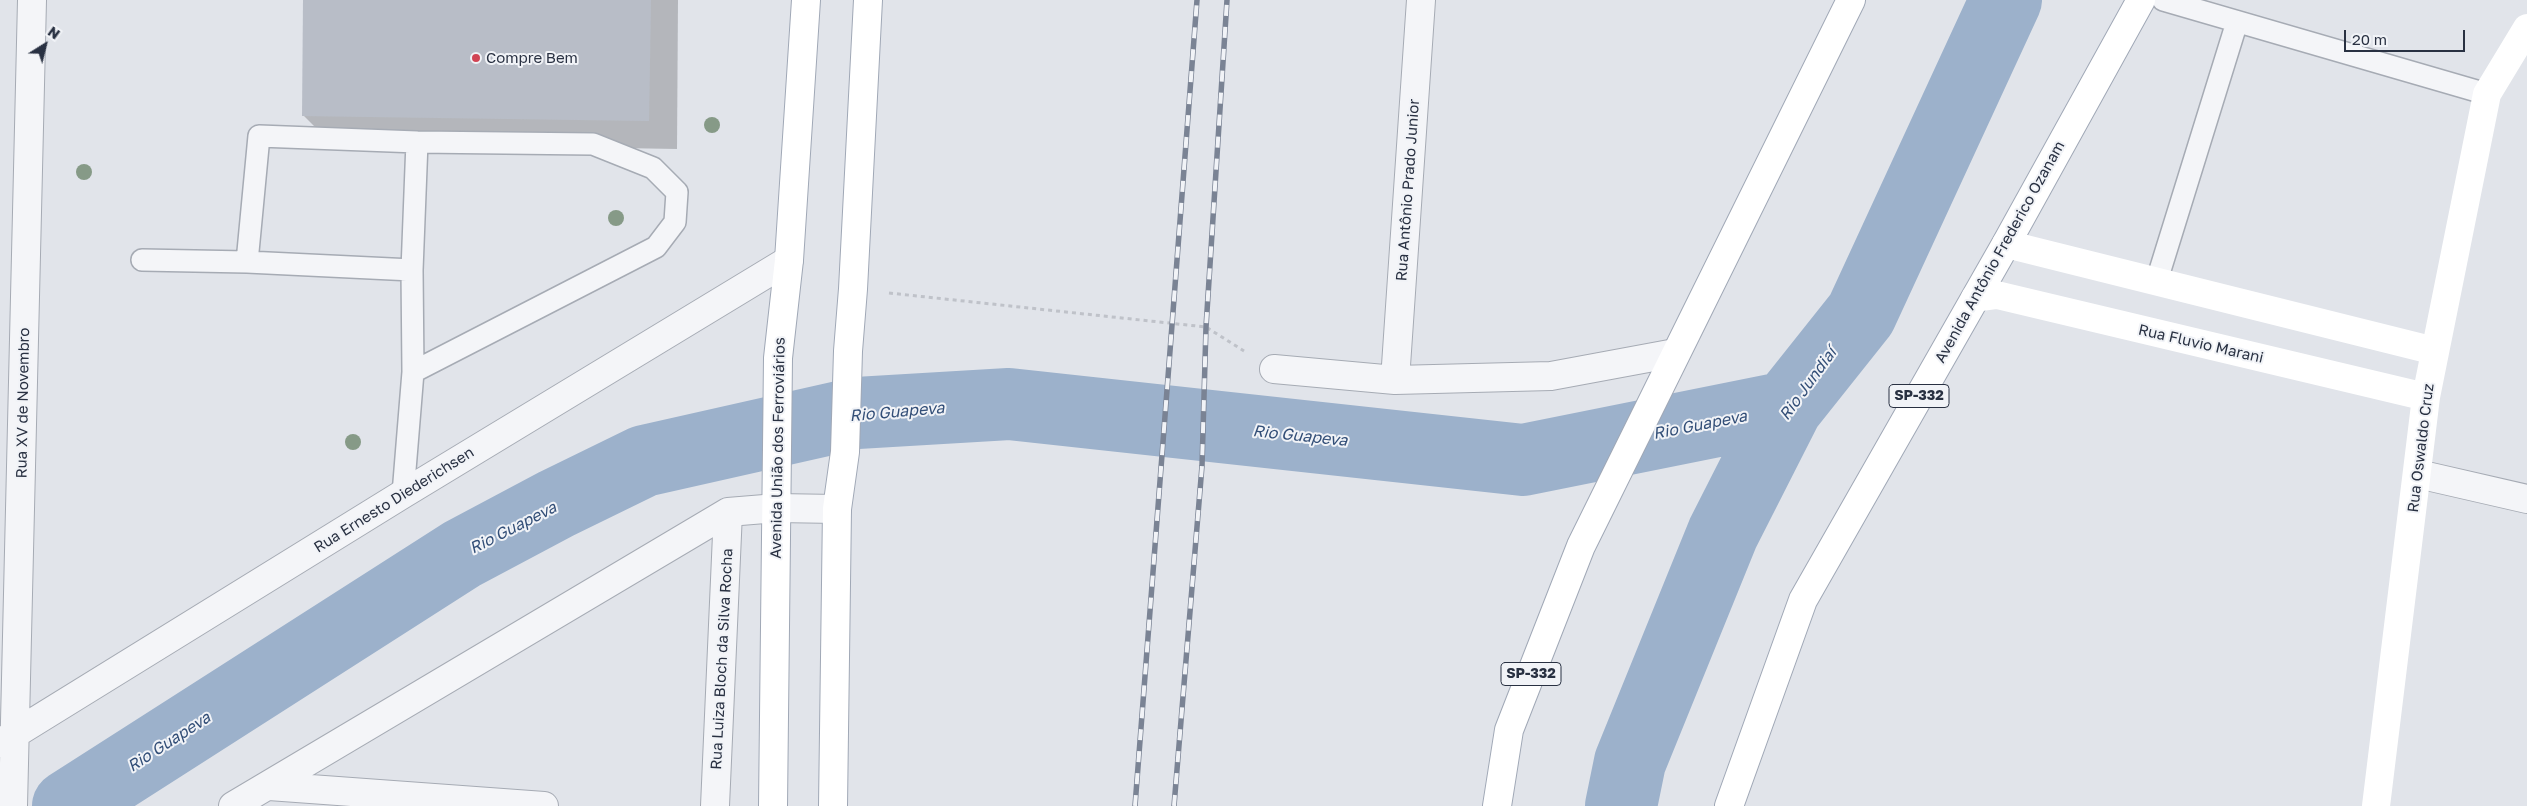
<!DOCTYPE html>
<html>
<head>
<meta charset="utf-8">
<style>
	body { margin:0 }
	#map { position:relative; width:2527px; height:806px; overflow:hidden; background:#e1e4ea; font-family:"Golos Text",sans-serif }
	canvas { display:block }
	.north { position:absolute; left:20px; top:20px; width:50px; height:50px; -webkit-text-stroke:4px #f1f3f7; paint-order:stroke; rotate:36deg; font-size:14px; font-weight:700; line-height:20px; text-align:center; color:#293142 }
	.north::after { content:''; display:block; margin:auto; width:18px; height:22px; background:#293142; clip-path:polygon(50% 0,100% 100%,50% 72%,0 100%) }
	.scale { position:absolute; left:2344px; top:30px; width:121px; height:22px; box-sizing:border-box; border:2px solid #293142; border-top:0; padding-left:6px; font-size:15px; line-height:18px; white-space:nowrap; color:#293142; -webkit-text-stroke:4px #f1f3f7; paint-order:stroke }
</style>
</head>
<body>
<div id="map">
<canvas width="2527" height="806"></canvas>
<div class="north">N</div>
<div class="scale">20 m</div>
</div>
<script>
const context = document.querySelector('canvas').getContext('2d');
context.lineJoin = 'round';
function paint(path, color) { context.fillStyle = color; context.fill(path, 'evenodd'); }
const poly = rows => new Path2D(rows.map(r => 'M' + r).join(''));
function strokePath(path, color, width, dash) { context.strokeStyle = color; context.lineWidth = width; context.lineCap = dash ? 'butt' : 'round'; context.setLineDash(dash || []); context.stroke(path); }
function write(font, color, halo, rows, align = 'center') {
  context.font = font + ' "Golos Text",sans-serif'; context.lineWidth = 4; context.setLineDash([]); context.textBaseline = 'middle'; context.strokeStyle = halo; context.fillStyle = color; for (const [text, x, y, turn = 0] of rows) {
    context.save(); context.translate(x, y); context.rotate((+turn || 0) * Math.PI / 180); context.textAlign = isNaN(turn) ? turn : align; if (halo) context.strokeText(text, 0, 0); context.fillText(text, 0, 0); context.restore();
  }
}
const shadow = poly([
	[305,0,678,0,677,149,331,143,303,115]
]);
const river = poly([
	[68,806,462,554,556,504,644,461,857,413,1009,404,1523,460,1787,407],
	[1621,806,1630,762,1723,533,1787,407,1861,314,2006,0]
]);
const building = poly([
	[303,0,651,0,649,121,302,116]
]);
const path = poly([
	[889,293,1206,327,1244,351]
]);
const lane = poly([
	[2163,0,2487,94],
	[142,260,247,262,412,270],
	[247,262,259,136,417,142,593,144,653,168,677,192,675,222,656,247,413,372],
	[2157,280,2237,22],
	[403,494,413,372,412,270,417,142]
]);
const street = poly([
	[1274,369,1395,380,1551,376,1675,353],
	[1395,380,1421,0],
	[2418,474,2527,499],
	[0,743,403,494,789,260],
	[269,786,544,806],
	[13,806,32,0],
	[233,806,728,512,777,508,837,509],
	[715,806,728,512]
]);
const secondary = poly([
	[2006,244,2435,351],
	[1975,298,1997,295,2426,397],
	[2376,806,2426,397,2487,94,2527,28]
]);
const primary = poly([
	[773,806,778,358,789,260,806,0],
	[833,806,837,509,845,452,848,351,853,289,868,0],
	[1497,806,1509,730,1581,546,1851,0],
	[1729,806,1803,600,2006,244,2141,0]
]);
const rail = poly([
	[1135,806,1197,0],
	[1174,806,1202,466,1206,327,1227,0]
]);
const trees = [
	[712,125],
	[84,172],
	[616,218],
	[353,442]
];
const markers = [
	[476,58,5,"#d14454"]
];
const shields = [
	[1919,396,60],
	[1531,674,60]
];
const shieldNames = [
	["SP-332",1919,396],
	["SP-332",1531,674]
];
const poiNames = [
	["Compre Bem",486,58]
];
const streetNames = [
	["Rua Antônio Prado Junior",1408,190,-86],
	["Avenida Antônio Frederico Ozanam",2000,252,-61],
	["Rua Fluvio Marani",2201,344,13],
	["Rua XV de Novembro",23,403,-89],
	["Avenida União dos Ferroviários",778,448,-89],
	["Rua Oswaldo Cruz",2421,448,-83],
	["Rua Ernesto Diederichsen",394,500,-32],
	["Rua Luiza Bloch da Silva Rocha",722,659,-87]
];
const waterNames = [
	["Rio Jundiaí",1808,384,-54],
	["Rio Guapeva",897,412,-5],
	["Rio Guapeva",1700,425,-11],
	["Rio Guapeva",1300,436,6],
	["Rio Guapeva",513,528,-27],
	["Rio Guapeva",169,742,-33]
];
paint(shadow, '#0003');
strokePath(river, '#9cb1cb', 72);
paint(building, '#b8bdc7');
strokePath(lane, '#a6abb4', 24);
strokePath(street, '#a6abb4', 30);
strokePath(primary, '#a0a8b6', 30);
strokePath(path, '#bfc2c9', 3, [4, 4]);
strokePath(lane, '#f4f5f8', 21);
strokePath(street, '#f4f5f8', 28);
strokePath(secondary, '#fff', 28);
strokePath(primary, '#fff', 28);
strokePath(rail, '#7a8394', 5.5);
strokePath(rail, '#f1f3f7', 4, [11]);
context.fillStyle = '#869a87';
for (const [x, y] of trees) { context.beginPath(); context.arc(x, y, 8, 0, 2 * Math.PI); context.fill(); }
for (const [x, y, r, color] of markers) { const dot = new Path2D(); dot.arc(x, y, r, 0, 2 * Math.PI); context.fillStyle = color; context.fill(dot); strokePath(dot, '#f1f3f7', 2); }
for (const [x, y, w] of shields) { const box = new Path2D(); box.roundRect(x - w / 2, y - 11.5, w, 23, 4); context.fillStyle = '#f1f3f7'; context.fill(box); strokePath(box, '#293142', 1); }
write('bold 14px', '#293142', null, shieldNames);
write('15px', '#293142', '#f1f3f7', poiNames, 'left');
write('15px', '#293142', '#f1f3f7', streetNames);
write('italic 16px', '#324e77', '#f1f3f7', waterNames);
</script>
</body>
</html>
